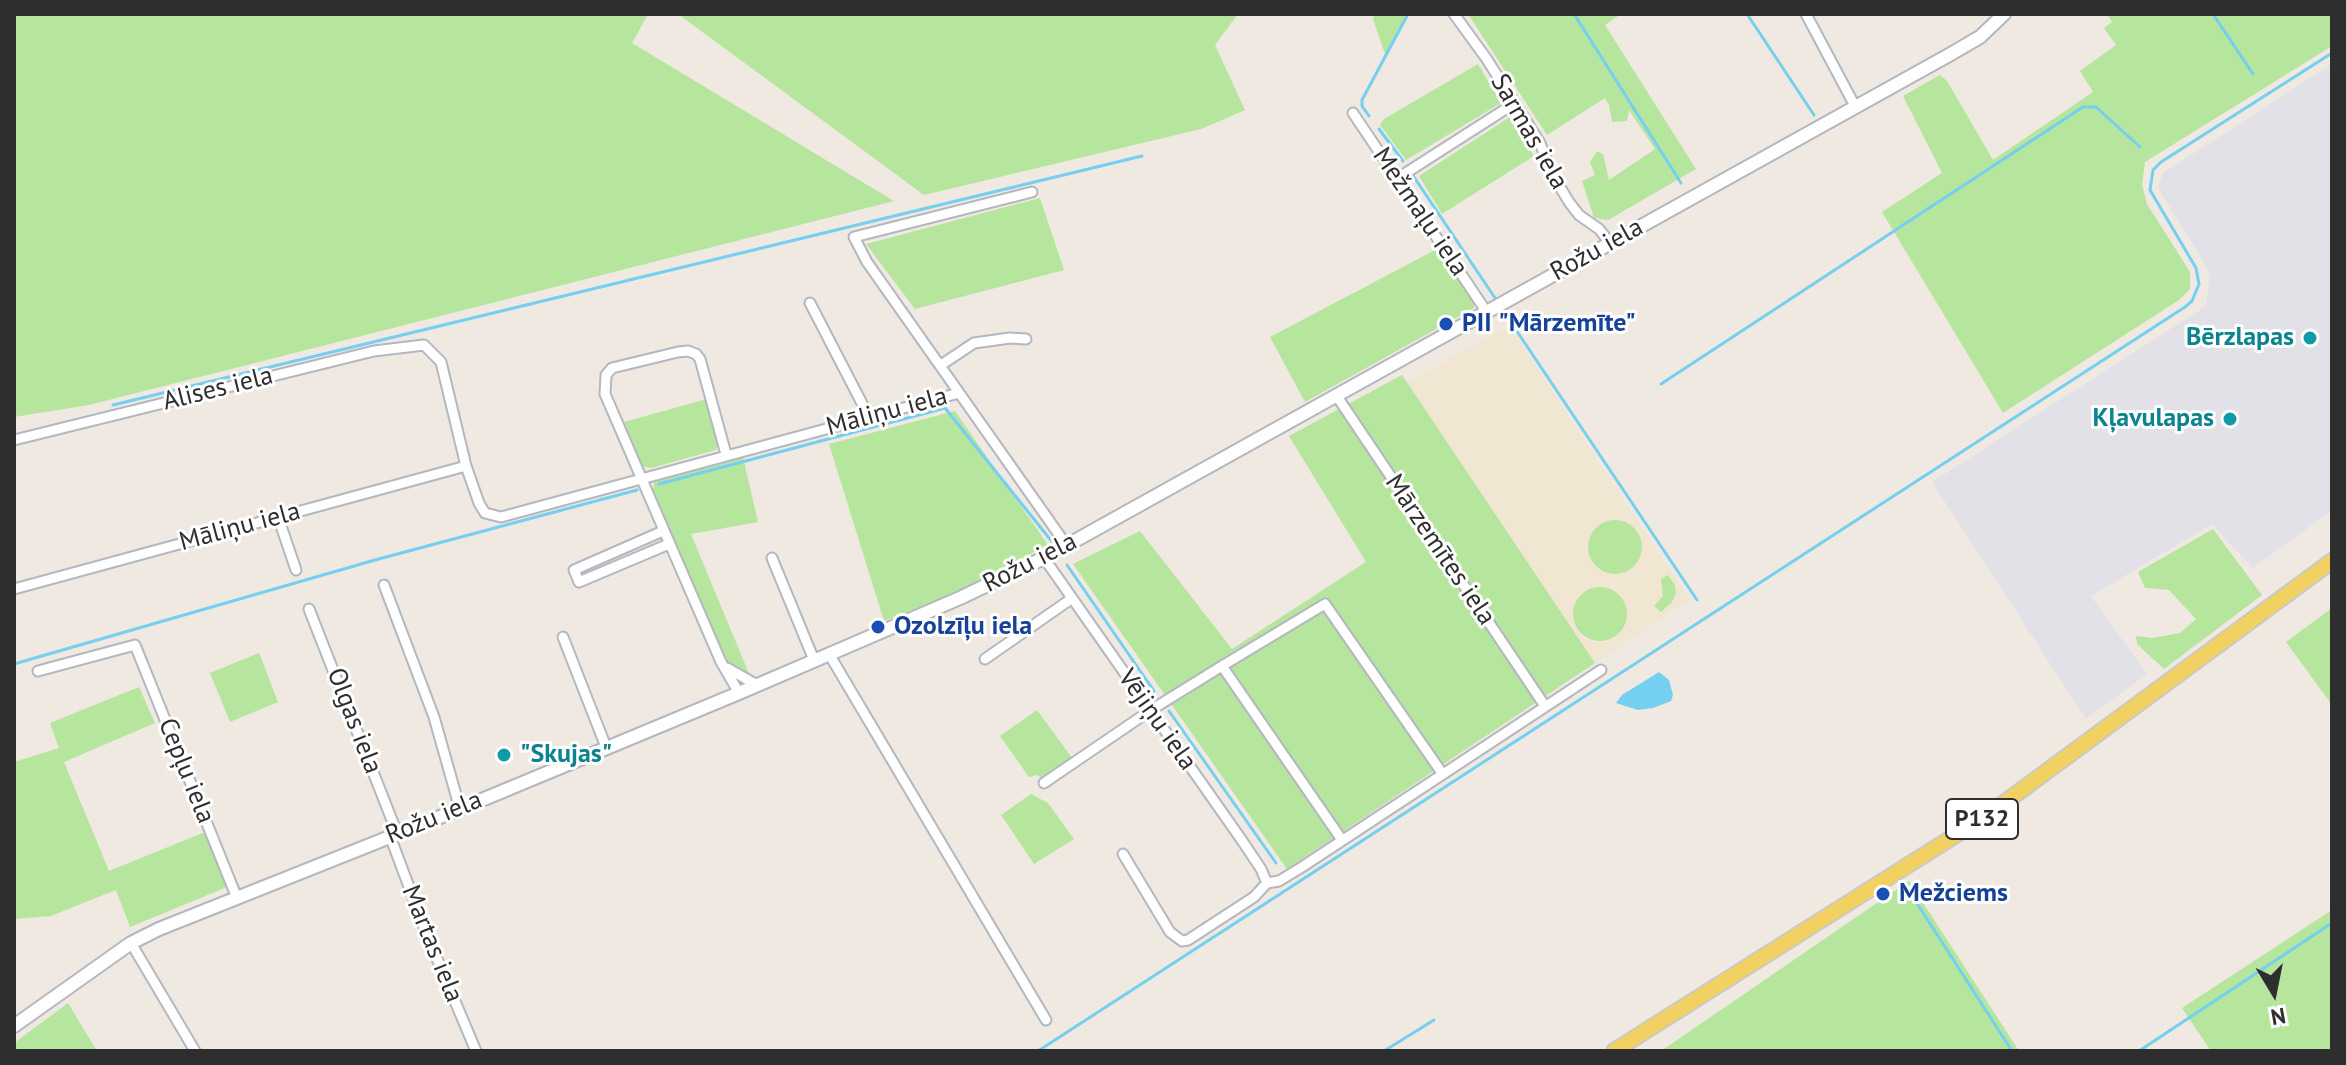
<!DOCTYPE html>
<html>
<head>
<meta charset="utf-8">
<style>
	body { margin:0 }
	#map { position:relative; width:2346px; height:1065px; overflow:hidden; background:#efe9e1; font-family:"PT Sans",sans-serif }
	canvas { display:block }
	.frame { position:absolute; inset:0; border:16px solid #2e2e2e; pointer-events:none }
	.north { position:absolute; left:2234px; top:953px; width:80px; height:80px; -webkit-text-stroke:6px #fff; paint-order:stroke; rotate:170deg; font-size:22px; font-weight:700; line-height:32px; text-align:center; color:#2e2e2e }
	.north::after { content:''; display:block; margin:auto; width:28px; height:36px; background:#2e2e2e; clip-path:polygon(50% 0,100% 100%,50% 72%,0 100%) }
</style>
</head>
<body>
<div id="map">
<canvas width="2346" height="1065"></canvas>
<div class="frame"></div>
<div class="north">N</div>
</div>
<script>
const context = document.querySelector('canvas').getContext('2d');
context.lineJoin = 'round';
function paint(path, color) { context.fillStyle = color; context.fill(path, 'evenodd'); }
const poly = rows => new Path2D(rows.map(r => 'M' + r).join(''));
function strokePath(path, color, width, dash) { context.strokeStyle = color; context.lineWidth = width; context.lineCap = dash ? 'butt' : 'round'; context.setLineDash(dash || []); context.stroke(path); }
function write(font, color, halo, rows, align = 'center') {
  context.font = font + ' "PT Sans",sans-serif'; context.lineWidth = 6; context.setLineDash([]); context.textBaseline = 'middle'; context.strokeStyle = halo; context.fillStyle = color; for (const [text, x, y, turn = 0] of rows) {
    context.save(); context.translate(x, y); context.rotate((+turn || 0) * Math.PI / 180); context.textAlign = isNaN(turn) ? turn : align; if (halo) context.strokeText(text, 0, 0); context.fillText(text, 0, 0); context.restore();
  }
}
const industrial = poly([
	[2332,64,2332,510,2253,568,2212,524,2091,596,2147,674,2086,719,1932,482,2206,306,2210,273,2158,188,2163,173]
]);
const education = poly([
	[1509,326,1690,600,1595,663,1407,383]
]);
const green = poly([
	[14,14,648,14,632,43,894,201,89,405,14,417],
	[678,14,1238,14,1215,45,1245,110,1201,129,924,195],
	[1375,14,1406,14,1386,57,1373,19],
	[1468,14,1621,14,1605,25,1696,169,1608,220,1594,218,1582,181,1595,175,1590,162,1597,151,1603,154,1609,180,1655,149,1629,110,1627,121,1612,122,1609,105,1605,98,1547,135],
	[2107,14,2332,14,2332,46,2145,162,2142,185,2147,204,2190,272,2190,289,2179,300,2003,413,1882,212,1942,173,1903,96,1940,75,1947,81,1993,160,2093,92,2080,71,2116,45,2104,28,2112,22],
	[1478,64,1501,103,1406,160,1380,125,1384,119],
	[1510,117,1534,156,1442,214,1419,176],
	[1040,198,1064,270,915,309,866,244],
	[1439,248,1474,298,1474,308,1305,402,1270,337],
	[1402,375,1595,663,1287,869,1073,564,1140,531,1232,649,1366,562,1289,436],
	[707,399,719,442,716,450,651,468,642,466,624,422],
	[955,411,1048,545,966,588,884,621,829,444],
	[743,457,758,522,691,534,750,676,747,677,725,659,653,490,654,482],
	'1588 547a27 27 0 1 1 54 0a27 27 0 1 1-54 0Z',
	[2213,529,2262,595,2164,669,2137,644,2136,636,2152,638,2180,633,2196,619,2169,590,2145,588,2138,572],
	[1668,575,1675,585,1676,593,1672,602,1661,612,1654,606,1663,596,1661,579],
	'1573 614a27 27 0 1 1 54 0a27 27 0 1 1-54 0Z',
	[2332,608,2332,705,2286,642],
	[259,653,278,702,230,722,210,673],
	[139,687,155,723,64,762,109,871,205,832,227,887,130,927,116,890,51,916,14,919,14,762,59,748,50,723],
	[1037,710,1072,758,1042,778,1037,775,1029,777,1000,736],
	[1031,794,1048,803,1074,839,1034,864,1001,815],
	[1909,881,2019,1051,1661,1051],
	[2332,910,2332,1051,2211,1051,2182,1008],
	[68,1003,97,1051,14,1051,14,1043]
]);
const water = poly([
	[1659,672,1669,680,1673,695,1671,701,1653,708,1638,710,1616,703,1622,695]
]);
const stream = poly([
	[1574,14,1681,183],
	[1747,14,1814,115],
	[2213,14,2253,74],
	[1369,116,1362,106,1362,100,1408,14],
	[1379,129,1403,161],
	[1412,174,1495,298],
	[1506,315,1697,600],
	[1661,384,2083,107,2096,107,2140,147],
	[113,405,1142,156],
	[659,484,945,408,1053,543],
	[1067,565,1154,691],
	[14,664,375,560,637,490],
	[1169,711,1276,863],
	[1911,894,2012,1051],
	[1038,1051,2185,307,2192,301,2199,284,2196,268,2150,190,2153,170,2161,162,2332,53],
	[1384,1051,1434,1020],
	[2139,1051,2332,923]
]);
const minor = poly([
	[1454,14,1486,58,1540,143,1552,174,1569,202,1579,215,1599,229,1610,243],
	[1806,14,1856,108],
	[1353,113,1486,311],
	[1398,178,1515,103],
	[1032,192,854,237,867,262,1067,546],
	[810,303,869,417],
	[941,365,974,343,1010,338,1026,339],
	[1336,395,1545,706],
	[14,440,374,351,424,345,441,362,466,466,479,503,485,513,501,517,959,393],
	[726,454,700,359,696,354,688,351,678,352,612,368,606,375,605,394,721,662,739,693],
	[278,517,296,570],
	[663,531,574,570,579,582,669,544],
	[772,558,814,660],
	[1044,558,1243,842,1261,869,1267,883],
	[384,585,434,717,460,809],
	[14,589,466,466],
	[309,609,397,833],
	[563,637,606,747],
	[829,654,1046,1020],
	[985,659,1071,599],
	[1222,666,1325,604,1442,773],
	[727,668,757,685],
	[38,671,135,645,237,898],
	[1044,783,1151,710,1222,666,1342,840],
	[390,836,427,935,476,1051],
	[1123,854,1170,932,1182,941,1188,940,1254,897,1267,883,1279,881,1302,867,1601,670],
	[131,943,195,1051]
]);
const tertiary = poly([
	[14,1026,131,943,159,929,460,809,739,693,960,598,1044,558,1949,55,1980,37,2004,14]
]);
const primary = poly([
	[1614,1051,1989,814,2332,561]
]);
const markers = [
	[1446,324,8,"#1a4fb4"],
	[2310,338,8,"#0f9aa8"],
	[2230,419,8,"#0f9aa8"],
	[878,627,8,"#1a4fb4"],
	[504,755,8,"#0f9aa8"],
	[1883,894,8,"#1a4fb4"]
];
const shields = [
	[1982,819,72]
];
const shieldNames = [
	["P132",1982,819]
];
const streetNames = [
	["Sarmas iela",1529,132,60],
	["Mežmaļu iela",1420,212,56],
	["Rožu iela",1597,250,-29],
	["Alises iela",218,389,-14],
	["Māliņu iela",887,412,-15],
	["Māliņu iela",240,527,-15],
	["Mārzemītes iela",1440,550,56],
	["Rožu iela",1030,563,-27],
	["Vējiņu iela",1157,720,55],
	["Olgas iela",354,721,69],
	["Cepļu iela",186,771,68],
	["Rožu iela",434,818,-22],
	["Martas iela",432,944,68]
];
const transitNames = [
	["PII \"Mārzemīte\"",1462,324],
	["Ozolzīļu iela",894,627],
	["Mežciems",1899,894]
];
const cultureNames = [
	["Bērzlapas",2294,338],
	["Kļavulapas",2214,419],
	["\"Skujas\"",520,755,"left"]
];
paint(industrial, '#e3e1e8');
paint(education, '#f0e6d1');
paint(green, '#b6e59e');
paint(water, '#75cff0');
strokePath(stream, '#75cff0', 3);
strokePath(minor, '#b4b7c1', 13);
strokePath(tertiary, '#b4b7c1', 16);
strokePath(primary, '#c9c9c9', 18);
strokePath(minor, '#fff', 9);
strokePath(tertiary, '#fff', 12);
strokePath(primary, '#f2d163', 14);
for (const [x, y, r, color] of markers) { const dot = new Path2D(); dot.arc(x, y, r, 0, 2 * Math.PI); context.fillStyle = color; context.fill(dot); strokePath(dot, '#fff', 3); }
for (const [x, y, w] of shields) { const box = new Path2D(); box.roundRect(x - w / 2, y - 20, w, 40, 6); context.fillStyle = '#fff'; context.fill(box); strokePath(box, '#2e2e2e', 2); }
write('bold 24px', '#2e2e2e', null, shieldNames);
write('26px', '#2e2e2e', '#fff', streetNames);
write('bold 26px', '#164399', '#fff', transitNames, 'left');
write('bold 26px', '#0d838f', '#fff', cultureNames, 'right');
</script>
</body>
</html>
